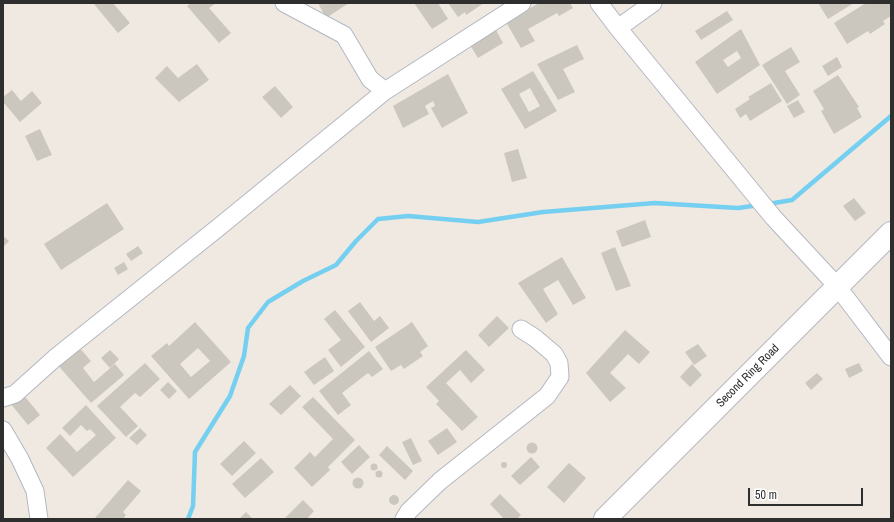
<!DOCTYPE html>
<html>
<head>
<meta charset="utf-8">
<style>
	body { margin:0 }
	#map { position:relative; width:894px; height:522px; overflow:hidden; background:#efe9e1; font-family:"Archivo Narrow",sans-serif }
	canvas { display:block }
	.frame { position:absolute; inset:0; border:4px solid #2e2e2e; pointer-events:none }
	.scale { position:absolute; left:748px; top:488px; width:115px; height:18px; box-sizing:border-box; border:2px solid #2e2e2e; border-top:0; padding-left:5px; font-size:12px; line-height:14px; white-space:nowrap; color:#2e2e2e; -webkit-text-stroke:3px #fff; paint-order:stroke }
</style>
</head>
<body>
<div id="map">
<canvas width="894" height="522"></canvas>
<div class="frame"></div>
<div class="scale">50 m</div>
</div>
<script>
const context = document.querySelector('canvas').getContext('2d');
context.lineJoin = 'round';
const poly = rows => new Path2D(rows.map(r => 'M' + r).join(''));
function strokePath(path, color, width, dash) { context.strokeStyle = color; context.lineWidth = width; context.lineCap = dash ? 'butt' : 'round'; context.setLineDash(dash || []); context.stroke(path); }
function paint(path, color) { context.fillStyle = color; context.fill(path, 'evenodd'); }
function write(font, color, halo, rows, align = 'center') {
  context.font = font + ' "Archivo Narrow",sans-serif'; context.lineWidth = 3; context.setLineDash([]); context.textBaseline = 'middle'; context.strokeStyle = halo; context.fillStyle = color; for (const [text, x, y, turn = 0] of rows) {
    context.save(); context.translate(x, y); context.rotate((+turn || 0) * Math.PI / 180); context.textAlign = isNaN(turn) ? turn : align; if (halo) context.strokeText(text, 0, 0); context.fillText(text, 0, 0); context.restore();
  }
}
const stream = poly([
	[768,204,792,200,891,116],
	[188,519,193,506,195,452,230,396,244,356,248,328,268,302,303,281,336,265,356,241,378,219,408,216,478,222,543,212,655,203,738,208,759,205]
]);
const building = poly([
	[95,3,113,3,130,23,118,33,94,4],
	[191,3,216,3,209,8,231,33,219,43,187,6],
	[318,3,349,3,326,18],
	[414,3,438,3,448,19,432,29],
	[448,3,484,3,466,15,465,12,458,17],
	[539,3,570,3,573,8,559,16,557,13,528,29,535,41,521,48,506,22],
	[818,3,854,3,828,19],
	[866,3,891,3,891,16,883,21,885,24,870,34,868,31,847,44,834,23],
	[727,11,733,20,701,40,695,31],
	[741,29,760,65,717,94,695,62],
	[737,51,741,58,728,67,723,60],
	[496,30,503,43,478,58,470,45],
	[577,45,584,59,563,69,575,92,558,100,537,64],
	[791,47,800,62,785,71,800,95,787,104,762,65],
	[837,57,842,67,828,76,822,66],
	[197,64,209,80,179,102,155,78,167,66,178,78],
	[533,71,557,111,525,129,501,89],
	[530,88,540,106,529,112,519,94],
	[448,74,468,113,442,128,431,108,435,106,433,101,425,106,429,114,403,128,393,106],
	[838,75,859,107,857,108,862,117,834,134,821,111,824,109,813,91],
	[771,83,782,101,750,121,746,114,740,118,735,109,750,99,748,97],
	[275,86,293,107,281,118,262,97],
	[12,90,21,101,32,91,42,103,20,122,3,102,3,97],
	[798,100,805,112,794,118,787,106],
	[40,129,52,155,37,161,25,136],
	[518,149,527,178,512,182,504,153],
	[854,198,866,213,855,221,843,206],
	[107,203,124,229,61,270,44,244],
	[645,220,651,237,622,247,616,231],
	[3,236,9,241,3,247],
	[138,246,143,253,131,261,126,254],
	[615,247,631,286,616,291,601,253],
	[562,257,586,298,573,305,558,280,543,289,558,314,546,323,518,283],
	[124,262,128,269,118,275,114,268],
	[360,302,374,321,380,316,389,328,371,342,348,311],
	[335,310,365,347,341,367,328,350,341,340,324,319],
	[497,316,509,328,489,347,478,335],
	[195,322,231,362,189,399,151,356,167,343,169,346],
	[198,348,210,361,191,377,180,364],
	[412,322,428,346,420,352,423,356,404,369,401,365,391,371,375,347],
	[625,330,650,352,639,364,628,354,610,373,626,388,610,402,586,373],
	[698,344,707,356,694,365,685,352],
	[77,345,91,361,83,368,94,382,115,364,124,375,91,403,56,363],
	[110,350,119,359,110,368,101,358],
	[466,350,485,370,471,383,460,370,446,383,478,417,462,431,436,404,439,401,426,387],
	[369,351,383,369,372,377,368,373,342,393,351,405,338,415,319,391],
	[325,357,334,371,314,385,304,372],
	[145,363,160,379,140,397,135,393,120,407,138,426,126,437,97,406],
	[859,363,863,371,849,378,845,369],
	[692,364,702,375,690,387,680,377],
	[817,373,823,379,811,390,805,383],
	[168,382,177,391,169,399,160,390],
	[290,385,301,396,281,415,269,404],
	[22,393,40,415,28,425,10,403],
	[313,397,355,440,328,467,330,470,312,487,294,468,310,452,315,457,333,439,302,407],
	[86,405,116,438,73,477,46,448,60,434,77,452,96,435,90,429,87,431,81,425,70,436,62,428],
	[140,428,147,435,137,445,129,438],
	[447,428,457,442,438,455,428,441],
	[411,438,422,461,413,465,402,442],
	[244,441,256,453,232,476,220,464],
	'526.5 448a5.5 5.5 0 1 1 11 0a5.5 5.5 0 1 1-11 0Z',
	[359,445,370,457,352,474,341,462],
	[387,446,413,471,405,480,379,455],
	[531,457,540,467,520,485,511,476],
	[261,458,274,472,245,498,232,484],
	'501 465a3 3 0 1 1 6 0a3 3 0 1 1-6 0Z',
	[569,463,586,478,564,503,547,487],
	'370.5 467a3.5 3.5 0 1 1 7 0a3.5 3.5 0 1 1-7 0Z',
	'375.5 474a3.5 3.5 0 1 1 7 0a3.5 3.5 0 1 1-7 0Z',
	'352.5 483a5.5 5.5 0 1 1 11 0a5.5 5.5 0 1 1-11 0Z',
	[128,480,141,491,123,512,126,515,123,519,96,519,95,518],
	[500,494,521,515,517,519,504,519,490,504],
	'389 500a5 5 0 1 1 10 0a5 5 0 1 1-10 0Z',
	[303,500,314,511,307,519,284,519],
	[246,512,253,519,239,519]
]);
const minor = poly([
	[284,3,344,35,370,79,385,91,522,3],
	[599,3,618,28,773,217,837,286,891,357],
	[618,28,653,3],
	[3,398,15,394,55,358,219,227,385,91],
	[3,430,20,459,35,491,39,519],
	[404,519,409,511,440,481,547,396,560,377,559,363,554,354,535,338,521,329]
]);
const secondary = poly([
	[605,519,891,233]
]);
const streetNames = [
	["Second Ring Road",748,376,-45]
];
strokePath(stream, '#75cff0', 4.5);
paint(building, '#cbc7bf');
strokePath(minor, '#b4b7c1', 19);
strokePath(secondary, '#b4b7c1', 24);
strokePath(minor, '#fff', 17);
strokePath(secondary, '#fff', 22);
write('12px', '#2e2e2e', '#fff', streetNames);
</script>
</body>
</html>
